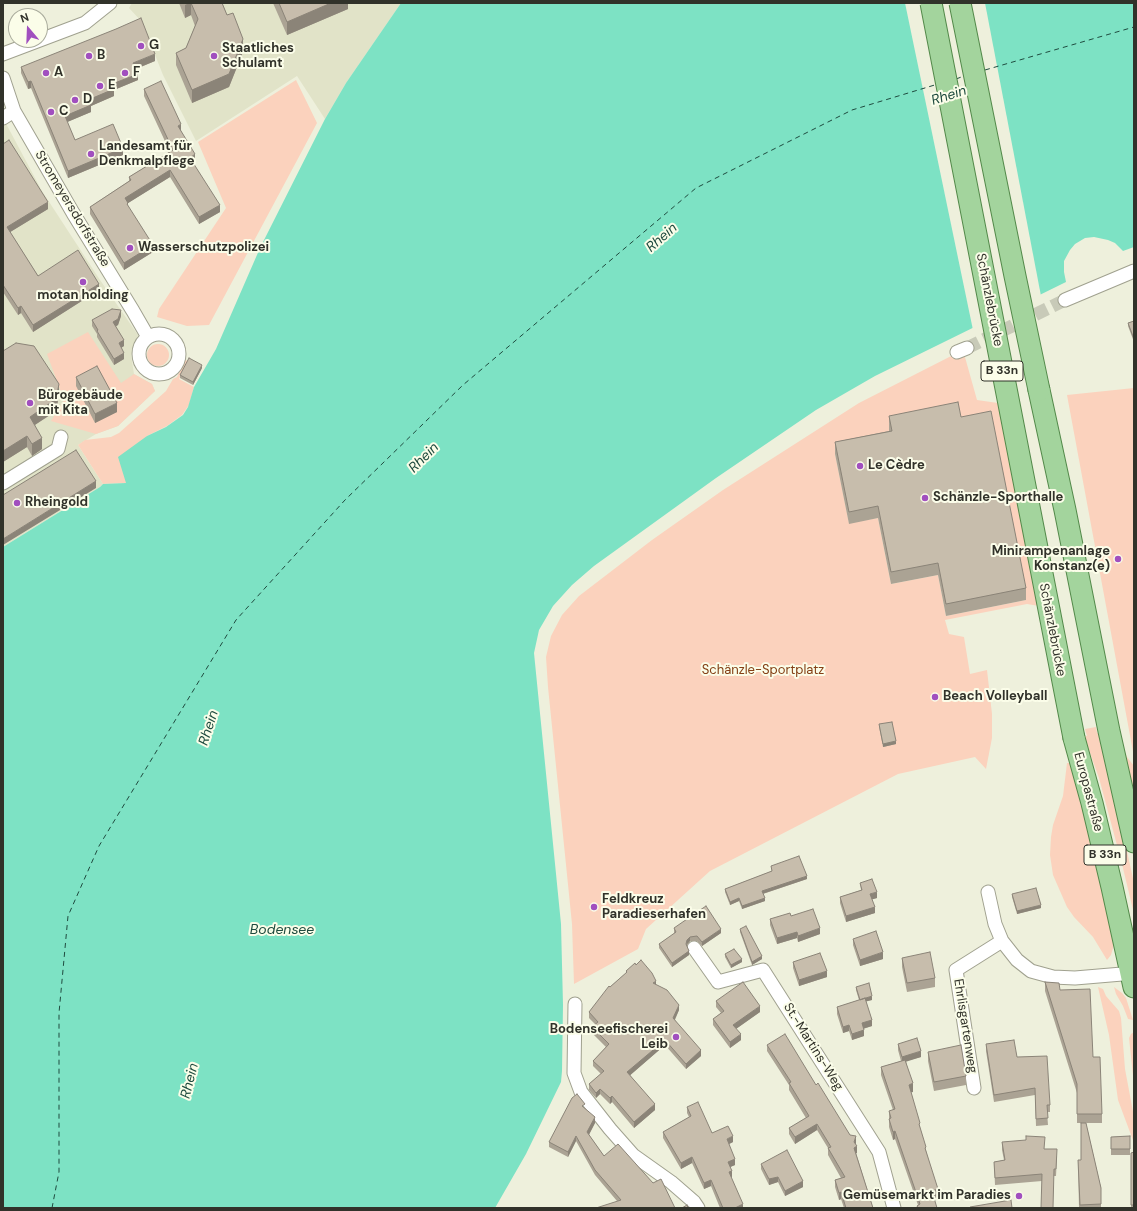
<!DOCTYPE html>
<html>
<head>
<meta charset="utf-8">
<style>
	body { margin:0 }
	#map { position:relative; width:1137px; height:1211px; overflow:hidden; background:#eef0dc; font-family:"DM Sans",sans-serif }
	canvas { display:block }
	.frame { position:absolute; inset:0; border:4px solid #31322a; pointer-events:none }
	.north { position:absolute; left:8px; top:8px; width:40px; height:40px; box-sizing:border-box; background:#fbfde9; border:1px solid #aaac9d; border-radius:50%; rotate:341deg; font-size:11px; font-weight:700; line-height:16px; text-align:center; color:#31322a }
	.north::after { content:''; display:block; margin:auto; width:14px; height:18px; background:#a14fbf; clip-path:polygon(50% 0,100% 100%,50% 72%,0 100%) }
</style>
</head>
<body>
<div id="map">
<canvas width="1137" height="1211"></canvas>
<div class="frame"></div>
<div class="north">N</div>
</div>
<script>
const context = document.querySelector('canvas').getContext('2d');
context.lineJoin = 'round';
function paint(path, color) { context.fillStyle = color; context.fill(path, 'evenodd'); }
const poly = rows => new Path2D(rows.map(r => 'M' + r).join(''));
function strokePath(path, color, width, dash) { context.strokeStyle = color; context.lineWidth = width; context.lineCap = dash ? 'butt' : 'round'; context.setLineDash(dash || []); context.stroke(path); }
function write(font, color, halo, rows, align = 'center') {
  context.font = font + ' "DM Sans",sans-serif'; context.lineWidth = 4; context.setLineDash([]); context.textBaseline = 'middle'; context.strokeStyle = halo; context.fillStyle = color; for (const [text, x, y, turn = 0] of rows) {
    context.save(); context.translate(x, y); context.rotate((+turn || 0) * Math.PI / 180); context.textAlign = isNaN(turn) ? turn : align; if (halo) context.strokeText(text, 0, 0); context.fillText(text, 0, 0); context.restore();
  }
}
const built = poly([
	[132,3,401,3,346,83,325,119,297,76,196,141,163,75,142,22,129,8],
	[3,118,42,191,100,280,138,335,131,355,134,374,152,384,155,391,118,426,96,434,78,445,103,484,100,487,3,547]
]);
const green = poly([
	[296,80,317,123,209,325,187,326,157,317,159,309,226,208,198,142],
	[88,332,121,383,134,374,152,384,155,391,118,426,96,434,51,421,64,400,47,354],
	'147 355a11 11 0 1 1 22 0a11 11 0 1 1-22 0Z',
	[963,350,977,400,998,403,1039,606,1027,604,945,620,949,634,964,637,970,674,987,670,992,714,992,738,986,769,975,757,898,774,710,871,646,929,638,949,574,984,572,924,548,687,546,657,551,636,562,615,579,596,652,540,723,490,859,403],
	[892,443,1026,600,946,616,938,575,891,584,878,518,849,523,835,454],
	[185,360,188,361,179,379,194,387,189,405,182,415,167,426,147,436,126,483,103,484,78,445,85,440,111,437,119,433,166,391,173,379,177,377],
	[1134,388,1134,757,1067,395],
	[1096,727,1097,733,1101,733,1134,883,1134,914,1122,864,1099,778,1084,736,1087,736,1085,729],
	[1123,748,1127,757,1134,766,1134,806],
	[1067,763,1071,763,1115,941,1111,955,1107,960,1093,937,1074,917,1067,907,1053,875,1050,855,1051,837,1053,825,1063,796],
	[1098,987,1103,989,1106,996,1119,1011,1121,1018,1125,1069,1134,1117,1134,1143,1118,1100,1109,1035],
	[1114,987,1122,993,1126,998,1133,1020,1128,1019,1123,1006,1116,994],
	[1134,1032,1134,1085,1129,1038,1131,1034]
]);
const water = poly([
	[401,3,1134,3,1134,247,1123,251,1115,243,1108,240,1094,237,1085,238,1075,244,1070,250,1064,261,1064,272,1066,282,875,376,816,410,716,478,594,566,572,585,553,606,539,630,534,653,561,924,563,1005,562,1071,561,1082,526,1154,495,1208,3,1208,3,547,100,487,103,484,126,483,118,457,147,436,166,427,183,415,188,407,194,387,216,349,260,248,325,119,346,83]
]);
const pier = poly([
	[905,3,985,3,1041,296,973,330]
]);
const ferry = poly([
	[985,70,1134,27],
	[956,79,964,76],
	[52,1208,59,1172,59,1013,68,916,99,846,236,620,345,500,463,385,696,188,852,110,938,84]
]);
const minorTunnel = poly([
	[967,348,1065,300]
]);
const minor = poly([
	[3,54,85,23,110,3],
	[3,78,14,111,73,213,133,311,148,337],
	[3,118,14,111],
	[1065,300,1134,271],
	'139 354a20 20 0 1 1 40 0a20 20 0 1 1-40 0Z',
	[957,352,967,348],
	[3,483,58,449,61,437],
	[988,892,995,924,1002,941,1017,960,1031,971,1053,977,1075,978,1134,973],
	[694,948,718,982,763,970,879,1152,894,1208],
	[575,1004,574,1073,581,1092,610,1129,633,1155,671,1182,694,1202,698,1208],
	[974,1088,956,970,1002,941]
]);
const primary = poly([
	[1039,390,1065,510,1109,731,1134,842],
	[1074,738,1092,803,1112,887,1134,987]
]);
const primaryBridge = poly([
	[931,3,1074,738],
	[960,3,1015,276,1039,390]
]);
const wall = poly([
	[179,3,223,3,223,5,227,15,243,52,229,87,192,103,176,65,176,53,186,48,195,26,191,15,185,18],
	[273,3,348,3,348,9,287,35],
	[155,61,136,69,138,80,114,90,114,96,91,106,91,112,67,122,75,140,123,155,68,178,31,88,28,89,21,73,21,67],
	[144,89,181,131,195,161,193,162,220,212,199,224,170,177,128,203,128,207,153,252,124,270,90,214,90,207,129,181,129,177,170,152,144,96],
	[3,144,48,209,10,232,38,276,99,290,33,332,21,313,18,315,3,292],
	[121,316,118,325,116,326,124,346,121,348,124,359,114,365,97,337,97,334,92,326,92,320],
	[1134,321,1134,342,1128,326,1128,323],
	[3,351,59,395,56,411,35,425,42,449,32,456,27,447,3,462],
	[202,368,193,385,180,378,180,375],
	[76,377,117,412,95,423,76,386],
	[889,416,961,417,1026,588,1026,600,946,616,938,575,891,584,878,518,849,524,835,454,835,442,889,431],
	[879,724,896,744,883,747,879,727],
	[771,866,807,879,763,894,765,901,742,909,739,901,730,905,725,892,725,889,772,871],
	[860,883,877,898,872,899,875,913,846,922,840,903,840,897,861,890],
	[1012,894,1041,908,1017,914,1012,897],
	[791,916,820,934,798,942,797,938,777,944,770,925,770,919],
	[674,928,721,933,702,946,697,941,690,941,687,946,689,955,672,967,659,948,659,944,674,934],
	[740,929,762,959,752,965,740,932],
	[853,939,883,959,860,966,853,945],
	[725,954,742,962,731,968,725,957],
	[902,958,935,978,935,987,907,992,902,967],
	[793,962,827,977,799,986,793,968],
	[626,971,656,985,679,1010,675,1020,701,1056,686,1069,665,1045,630,1075,655,1110,634,1128,612,1102,610,1104,600,1094,596,1098,589,1090,589,1084,601,1074,593,1066,593,1061,606,1047,592,1033,592,1027,595,1024,589,1018,589,1012,610,987,626,973],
	[1045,982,1060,990,1093,1057,1102,1114,1102,1123,1086,1123,1101,1188,1101,1208,1079,1208,1078,1160,1081,1160,1082,1123,1077,1123,1077,1093,1045,991],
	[856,987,872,1000,866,1001,872,1026,863,1029,864,1036,852,1040,849,1031,843,1033,837,1014,837,1007,859,1000,856,990],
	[716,1001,760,1012,736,1029,741,1040,730,1048,713,1025,713,1019,721,1013,716,1007],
	[898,1044,921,1057,906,1061,913,1092,911,1092,938,1197,934,1198,937,1208,917,1208,917,1206,918,1205,895,1139,893,1140,889,1127,889,1111,893,1110,881,1075,881,1067,901,1061,898,1050],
	[986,1044,1017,1057,1050,1105,1050,1112,1047,1112,1048,1125,1036,1126,1035,1095,994,1102,986,1051],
	[767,1045,816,1085,850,1135,856,1143,856,1145,857,1153,856,1153,873,1208,844,1208,841,1199,839,1200,835,1187,835,1180,841,1178,828,1155,828,1148,817,1130,795,1144,789,1134,789,1128,806,1118,789,1090,789,1085,767,1051],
	[928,1052,966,1076,966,1085,934,1091,928,1061],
	[687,1107,712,1133,733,1142,729,1144,735,1165,730,1167,732,1177,731,1177,743,1208,720,1208,711,1186,704,1189,692,1163,681,1169,663,1138,663,1132,689,1117,687,1113],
	[585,1108,595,1123,589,1135,604,1156,675,1208,617,1201,595,1175,576,1141,568,1157,549,1147,549,1142],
	[1130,1136,1130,1155,1111,1155,1111,1137],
	[1002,1142,1045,1149,1057,1157,1056,1176,1054,1176,1042,1181,995,1185,994,1162,1004,1160,1002,1150],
	[1134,1152,1134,1208,1131,1208,1131,1153],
	[761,1164,803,1187,785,1196,778,1182,769,1185,761,1169]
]);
const shadedWall = poly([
	[189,3,191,3,191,15,185,18,185,5],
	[331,3,348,3,348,9,287,35,287,22],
	[243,39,243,52,229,87,192,103,192,90],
	[155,54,155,61,133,70,133,63],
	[138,74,138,80,114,90,114,96,91,106,91,112,65,123,65,116,112,84],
	[31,81,31,88,28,89,28,82],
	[181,124,181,131,178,133,178,126],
	[123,148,123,155,68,178,68,171],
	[195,154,195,161,190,164,190,158],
	[170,170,170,177,125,205,125,198],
	[48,202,48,209,7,234,7,227],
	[220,205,220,212,199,224,199,217],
	[153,245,153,252,124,270,124,263],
	[99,284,99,290,33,332,33,325],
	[21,306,21,313,18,315,18,308],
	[121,310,121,316,118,325,113,328,113,322],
	[124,340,124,346,119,349,119,343],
	[124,353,124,359,114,365,114,359],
	[202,365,202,368,193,385,193,382],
	[59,384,59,395,56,411,30,428,30,417],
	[117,403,117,412,95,423,95,414],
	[27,436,27,447,3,462,3,451],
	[42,438,42,449,32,456,32,444],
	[96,481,96,488,3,545,3,539],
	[896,741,896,744,883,747,883,744],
	[807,876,807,879,762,894,762,891],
	[877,892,877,898,870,900,870,894],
	[739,898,739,901,730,905,730,902],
	[765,898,765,901,742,909,742,906],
	[1041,905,1041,908,1017,914,1017,911],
	[875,907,875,913,846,922,846,916],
	[820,928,820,934,798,942,798,936],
	[721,929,721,933,702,946,702,942],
	[797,932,797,938,777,944,777,938],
	[690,937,690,941,687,944,686,948,687,940],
	[689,951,689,955,672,967,672,963],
	[883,952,883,959,860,966,860,960],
	[762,956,762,959,752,965,752,962],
	[742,959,742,962,731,968,731,965],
	[827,971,827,977,799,986,799,980],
	[656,981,656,986,653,983],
	[872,996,872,1000,860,1003,860,1000],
	[679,1005,679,1010,673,1023,673,1018],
	[760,1006,760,1012,733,1031,733,1025],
	[872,1020,872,1026,862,1029,862,1023],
	[849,1025,849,1031,843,1033,843,1027],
	[864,1030,864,1036,852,1040,852,1034],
	[741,1034,741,1040,730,1048,730,1042],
	[665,1040,665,1045,627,1078,627,1072],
	[701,1050,701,1056,686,1069,686,1064],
	[921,1051,921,1057,902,1063,902,1057],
	[913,1083,913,1092,909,1093,909,1085],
	[600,1089,600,1094,596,1098,596,1093],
	[612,1096,612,1102,610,1104,610,1098],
	[655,1104,655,1110,634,1128,634,1122],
	[595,1117,595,1123,587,1138,587,1132],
	[817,1124,817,1130,795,1144,795,1137],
	[895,1131,895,1139,893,1140,893,1132],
	[576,1136,576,1141,568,1157,568,1152],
	[733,1136,733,1142,727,1145,727,1139],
	[856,1136,856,1143,854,1148,857,1146,857,1153,854,1154,854,1142],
	[692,1157,692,1163,681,1169,681,1163],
	[735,1159,735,1165,728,1168,728,1162],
	[732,1171,732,1177,729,1178,729,1172],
	[778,1177,778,1182,769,1185,769,1179],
	[711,1180,711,1186,704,1189,704,1183],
	[803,1181,803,1187,785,1196,785,1191],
	[938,1189,938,1197,932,1199,932,1191],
	[841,1192,841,1199,839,1200,839,1193],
	[743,1204,743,1208,735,1208]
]);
const building = poly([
	[191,3,222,3,227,15,233,13,243,39,229,74,192,90,176,53,186,48,198,19,191,3],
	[279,3,331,3,287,22,279,3],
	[141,18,155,54,133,63,138,74,112,84,114,89,88,100,91,105,65,116,75,140,113,124,123,148,68,171,31,81,28,82,21,67,116,29,141,18],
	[161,81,181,124,178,126,195,154,190,158,220,205,199,217,170,170,125,198,128,203,127,204,153,245,124,263,90,207,131,180,129,177,173,150,144,89,161,81],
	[9,140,48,202,7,227,38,276,78,250,99,284,33,325,21,306,18,308,3,285,3,144,9,140],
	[112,309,121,310,118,319,113,322,124,340,119,343,124,353,114,359,97,331,98,330,92,320,112,309],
	[1134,321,1134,339,1128,323,1134,321],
	[16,343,34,346,59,384,56,399,30,417,42,438,32,444,27,436,3,451,3,351,16,343],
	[189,358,202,365,193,382,180,375,189,358],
	[97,366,117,403,95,414,76,377,97,366],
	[958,402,961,417,991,411,1026,588,946,604,938,563,891,572,878,506,849,512,835,442,892,431,889,416,958,402],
	[76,450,96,481,3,539,3,495,76,450],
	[892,722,896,741,883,744,879,724,892,722],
	[799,856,807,876,762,891,765,898,742,906,739,898,730,902,725,889,772,871,771,866,799,856],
	[872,879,877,892,870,894,875,907,846,916,840,897,862,890,860,883,872,879],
	[1036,888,1041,905,1017,911,1012,894,1036,888],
	[706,906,721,929,702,942,697,936,690,937,687,940,686,944,689,951,672,963,659,944,676,932,674,928,706,906],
	[813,909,820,928,798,936,797,932,777,938,770,919,790,913,791,916,813,909],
	[746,926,762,956,752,962,740,929,746,926],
	[876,931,883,952,860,960,853,939,876,931],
	[734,949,742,959,731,965,725,954,734,949],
	[930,952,935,978,907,983,902,958,930,952],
	[820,953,827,971,799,980,793,962,820,953],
	[641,960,652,973,656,981,653,983,667,990,679,1005,673,1018,701,1050,686,1064,665,1040,627,1072,655,1104,634,1122,612,1096,610,1098,600,1089,596,1093,589,1084,604,1071,593,1061,609,1044,592,1027,598,1022,589,1012,609,986,610,987,627,972,626,971,635,963,636,965,641,960],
	[743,982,760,1006,733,1025,741,1034,730,1042,713,1019,724,1011,716,1001,743,982],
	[1045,982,1059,983,1060,990,1090,989,1093,1057,1100,1057,1102,1114,1077,1114,1077,1084,1045,982],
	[869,983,872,996,860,1000,856,987,869,983],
	[865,998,872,1020,862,1023,864,1030,852,1034,849,1025,843,1027,837,1007,865,998],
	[785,1034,816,1085,818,1083,850,1135,856,1136,854,1142,857,1146,854,1148,873,1208,846,1208,841,1192,839,1193,835,1180,845,1177,828,1148,831,1147,817,1124,795,1137,789,1128,809,1116,789,1083,791,1082,767,1045,785,1034],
	[917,1038,921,1051,902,1057,898,1044,917,1038],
	[1014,1040,1017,1057,1047,1056,1050,1105,1047,1105,1048,1118,1036,1119,1035,1088,994,1095,986,1044,1014,1040],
	[961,1045,966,1076,934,1082,928,1052,961,1045],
	[905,1060,913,1083,909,1085,920,1123,919,1124,926,1147,925,1148,938,1189,932,1191,937,1208,918,1208,917,1206,920,1204,895,1131,893,1132,889,1119,891,1118,889,1111,895,1109,881,1067,905,1060],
	[577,1094,585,1104,582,1106,595,1117,587,1132,604,1156,618,1144,653,1183,661,1179,675,1208,596,1208,621,1200,595,1170,576,1136,568,1152,549,1142,572,1098,577,1094],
	[698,1102,712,1133,728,1126,733,1136,727,1139,735,1159,728,1162,732,1171,729,1172,743,1204,735,1208,723,1208,711,1180,704,1183,692,1157,681,1163,663,1132,691,1116,687,1107,698,1102],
	[1081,1123,1086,1123,1101,1188,1101,1204,1080,1205,1078,1160,1081,1160,1081,1123],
	[1026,1136,1045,1137,1044,1149,1057,1149,1056,1169,1054,1169,1053,1208,1041,1208,1042,1174,995,1178,994,1162,1005,1160,1002,1142,1026,1140,1026,1136],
	[1130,1136,1130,1149,1111,1149,1111,1137,1130,1136],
	[787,1150,803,1181,785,1191,778,1177,769,1179,761,1164,787,1150],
	[1134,1152,1134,1205,1131,1205,1131,1153,1134,1152],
	[1011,1200,1012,1208,971,1208,970,1207,1011,1200],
	[687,1205,688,1208,682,1208,687,1205]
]);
const markers = [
	[141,46,4,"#a14fbf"],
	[89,56,4,"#a14fbf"],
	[214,56,4,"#a14fbf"],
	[46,73,4,"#a14fbf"],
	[125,73,4,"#a14fbf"],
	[100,86,4,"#a14fbf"],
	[75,100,4,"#a14fbf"],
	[51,112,4,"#a14fbf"],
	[91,154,4,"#a14fbf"],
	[130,248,4,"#a14fbf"],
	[83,282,4,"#a14fbf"],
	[30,403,4,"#a14fbf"],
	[860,466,4,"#a14fbf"],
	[925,498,4,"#a14fbf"],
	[17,503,4,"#a14fbf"],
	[1118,559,4,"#a14fbf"],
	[935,697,4,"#a14fbf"],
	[594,907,4,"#a14fbf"],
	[676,1037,4,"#a14fbf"],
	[1019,1196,4,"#a14fbf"]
];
const shields = [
	[1002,371,42],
	[1105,855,42]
];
const shieldNames = [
	["B 33n",1002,371],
	["B 33n",1105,855]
];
const poiNames = [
	["G",149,46],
	["Staatliches",222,49],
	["Schulamt",222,64],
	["B",97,56],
	["A",54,73],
	["F",133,73],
	["E",108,86],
	["D",83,100],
	["C",59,112],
	["Landesamt für",99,147],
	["Denkmalpflege",99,162],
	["Wasserschutzpolizei",138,248],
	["motan holding",83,296,"center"],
	["Bürogebäude",38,396],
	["mit Kita",38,411],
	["Le Cèdre",868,466],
	["Schänzle-Sporthalle",933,498],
	["Rheingold",25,503],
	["Minirampenanlage",1110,552,"right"],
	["Konstanz(e)",1110,567,"right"],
	["Beach Volleyball",943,697],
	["Feldkreuz",602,900],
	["Paradieserhafen",602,915],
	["Bodenseefischerei",668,1030,"right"],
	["Leib",668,1045,"right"],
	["Gemüsemarkt im Paradies",1011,1196,"right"]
];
const streetNames = [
	["Stromeyersdorfstraße",72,209,59],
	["Schänzlebrücke",989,300,79],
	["Schänzlebrücke",1052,630,79],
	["Europastraße",1088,792,75],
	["Ehrlisgartenweg",965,1026,81],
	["St.-Martins-Weg",813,1047,58]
];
const parkNames = [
	["Schänzle-Sportplatz",763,671]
];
const waterNames = [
	["Rhein",949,96,-18],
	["Rhein",662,238,-41],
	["Rhein",424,458,-45],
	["Rhein",209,728,-72],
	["Bodensee",282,930],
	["Rhein",190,1081,-76]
];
paint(built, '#e1e3c8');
paint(green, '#fbd2bd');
paint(water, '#7de2c4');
paint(pier, '#eef0dc');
strokePath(ferry, '#1f4b3f', 1, [5, 4]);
strokePath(minorTunnel, '#c8cab8', 13, [13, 6]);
strokePath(minor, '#a0a18f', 15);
strokePath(primary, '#53894a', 23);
strokePath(minor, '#fff', 13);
strokePath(primary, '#a3d49d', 21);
strokePath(primaryBridge, '#53894a', 23, []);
strokePath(primaryBridge, '#a3d49d', 21);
paint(wall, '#aba394');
paint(shadedWall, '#8b8478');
paint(building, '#c7bdac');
strokePath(building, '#8b8478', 1);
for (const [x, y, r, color] of markers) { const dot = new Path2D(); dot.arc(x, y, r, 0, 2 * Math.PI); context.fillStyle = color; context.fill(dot); strokePath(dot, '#fbfde9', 1.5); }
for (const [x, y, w] of shields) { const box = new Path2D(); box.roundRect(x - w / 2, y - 10, w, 20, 3); context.fillStyle = '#fbfde9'; context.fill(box); strokePath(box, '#31322a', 1); }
write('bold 12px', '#31322a', null, shieldNames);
write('bold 13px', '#31322a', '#fbfde9', poiNames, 'left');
write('13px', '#31322a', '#fbfde9', streetNames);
write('13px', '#844015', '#fbfde9', parkNames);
write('italic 14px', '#1f4b3f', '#fbfde9', waterNames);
</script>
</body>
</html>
